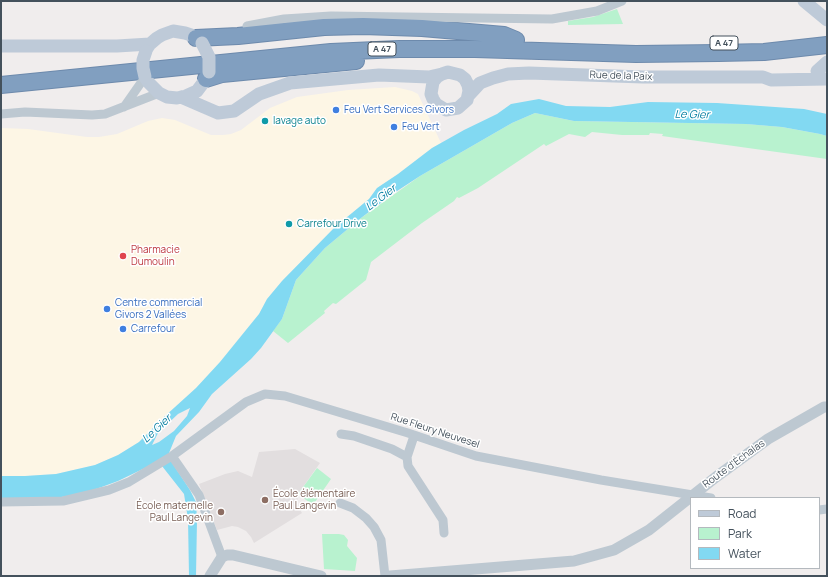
<!DOCTYPE html>
<html>
<head>
<meta charset="utf-8">
<style>
	body { margin:0 }
	#map { position:relative; width:828px; height:577px; overflow:hidden; background:#f0eded; font-family:Manrope,sans-serif }
	canvas { display:block }
	.frame { position:absolute; inset:0; border:2px solid #44515c; pointer-events:none }
	.legend { position:absolute; left:690px; top:497px; width:130px; height:72px; box-sizing:border-box; background:#fff; border:1px solid #b4b9be; margin:0; padding:5px 7px; list-style:none; font-size:12px; color:#44515c }
	.legend li { display:flex; align-items:center; gap:8px; height:20px }
	.legend b { width:20px; border:1px solid #b4b9be }
</style>
</head>
<body>
<div id="map">
<canvas width="828" height="577"></canvas>
<div class="frame"></div>
<ul class="legend">
<li><b style="height:5px;background:#becad8"></b>Road</li>
<li><b style="height:11px;background:#b8f2cf"></b>Park</li>
<li><b style="height:11px;background:#82d9f2"></b>Water</li>
</ul>
</div>
<script>
const context = document.querySelector('canvas').getContext('2d');
context.lineJoin = 'round';
function paint(path, color) { context.fillStyle = color; context.fill(path, 'evenodd'); }
const poly = rows => new Path2D(rows.map(r => 'M' + r).join(''));
function strokePath(path, color, width, dash) { context.strokeStyle = color; context.lineWidth = width; context.lineCap = dash ? 'butt' : 'round'; context.setLineDash(dash || []); context.stroke(path); }
function write(font, color, halo, rows, align = 'center') {
  context.font = font + ' Manrope,sans-serif'; context.lineWidth = 3; context.setLineDash([]); context.textBaseline = 'middle'; context.strokeStyle = halo; context.fillStyle = color; for (const [text, x, y, turn = 0] of rows) {
    context.save(); context.translate(x, y); context.rotate((+turn || 0) * Math.PI / 180); context.textAlign = isNaN(turn) ? turn : align; if (halo) context.strokeText(text, 0, 0); context.fillText(text, 0, 0); context.restore();
  }
}
const commercial = poly([
	[395,87,412,91,418,94,441,143,432,148,398,174,377,188,369,199,335,227,282,281,267,299,259,314,220,362,196,388,164,417,139,442,118,455,95,465,56,474,25,476,1,476,1,128,28,129,87,137,99,137,117,134,148,121,162,118,175,120,211,135,223,135,231,134,241,130,270,108,297,97,348,90]
]);
const education = poly([
	[295,449,320,463,298,494,297,505,302,513,254,543,251,537,246,531,238,527,232,526,217,530,199,484,225,474,238,471,252,477,259,452]
]);
const green = poly([
	[617,9,623,24,568,25,568,21,593,17],
	[535,113,574,121,746,124,782,127,820,134,827,136,827,159,662,136,663,134,650,133,649,135,622,135,592,132,585,137,569,134,546,146,544,144,478,188,459,198,457,197,454,201,422,223,371,262,366,280,336,304,333,303,324,311,325,313,288,343,273,331,282,319,296,280,325,248,361,218,420,176,512,123],
	[317,468,331,479,313,505,298,494],
	[322,534,339,534,344,535,348,540,347,546,357,558,355,571,324,569]
]);
const water = poly([
	[539,99,566,106,610,107,648,102,717,103,804,109,827,114,827,136,820,134,782,127,746,124,574,121,535,113,512,123,420,176,394,193,361,218,325,248,296,280,282,319,261,348,251,359,212,394,199,412,176,436,169,453,171,461,190,490,196,502,197,520,196,576,189,576,188,519,184,494,162,466,145,468,118,481,80,495,52,498,1,499,1,476,25,476,56,474,95,465,118,455,139,442,164,417,196,388,220,362,259,314,267,299,282,281,335,227,369,199,377,188,398,174,432,148,464,130,497,114,511,104],
	[190,408,187,416,174,431,159,442,152,445,158,433,178,414]
]);
const minor = poly([
	[247,26,284,19,331,16,552,19,597,11,622,1],
	[124,107,145,77],
	[1,114,25,112,92,115,105,114,159,93],
	[341,434,354,436,392,449,407,457],
	[414,436,407,457,408,466,443,520,444,533],
	[172,456,199,495,222,557],
	[1,502,63,501,109,490,129,482,172,456,246,402,265,394,285,396,408,433,476,456,601,480,711,498],
	[340,503,353,508,366,518,374,527,381,540,385,576],
	[819,510,827,509]
]);
const tertiary = poly([
	[210,576,222,557,227,555,233,555,321,576],
	[390,576,574,561,614,550,649,530,716,477,768,439,824,407,827,407]
]);
const secondary = poly([
	[804,1,827,20],
	[1,46,117,46,150,44],
	[146,50,150,44,157,38,162,35,173,31,185,33,191,35,202,43],
	[817,71,827,62],
	[145,77,149,83,159,93,167,97,177,98,186,96,197,91,206,79,209,72],
	[468,96,480,83,493,78,508,74,529,73,643,77,763,77,771,80,827,79],
	[181,97,218,113,234,111,259,94,290,83,379,75,429,77,442,74,448,72,460,75,465,79,468,85,469,91,467,100,458,108,446,110,436,104,433,99,431,94,433,82,437,77,442,74]
]);
const motorway = poly([
	[196,38,238,36,324,27,363,26,422,28,504,35,516,40],
	[206,79,222,74,356,61],
	[1,85,331,52,399,49,475,49,636,54,718,53,764,52,827,45]
]);
const secondaryBridge = poly([
	[202,43,209,57,209,72],
	[145,77,143,68,143,60,146,51]
]);
const markers = [
	[336,110,4,"#3f7fe0"],
	[265,121,4,"#0f9aa8"],
	[394,127,4,"#3f7fe0"],
	[289,224,4,"#0f9aa8"],
	[123,256,4,"#e0444e"],
	[107,309,4,"#3f7fe0"],
	[123,329,4,"#3f7fe0"],
	[265,500,4,"#8d6e63"],
	[221,512,4,"#8d6e63"]
];
const shields = [
	[724,43,28],
	[382,49,28]
];
const shieldNames = [
	["A 47",724,43],
	["A 47",382,49]
];
const streetNames = [
	["Rue de la Paix",621,76,2],
	["Rue Fleury Neuvesel",435,431,18],
	["Route d'Échalas",734,464,-36]
];
const shopNames = [
	["Feu Vert Services Givors",344,110],
	["Feu Vert",402,127],
	["Centre commercial",115,303],
	["Givors 2 Vallées",115,315],
	["Carrefour",131,329]
];
const cultureNames = [
	["lavage auto",273,121],
	["Carrefour Drive",297,224]
];
const healthNames = [
	["Pharmacie",131,250],
	["Dumoulin",131,262]
];
const educationNames = [
	["École élémentaire",273,494],
	["Paul Langevin",273,506],
	["École maternelle",213,506,"right"],
	["Paul Langevin",213,518,"right"]
];
const waterNames = [
	["Le Gier",692,115,1],
	["Le Gier",381,198,-37],
	["Le Gier",157,429,-43]
];
paint(commercial, '#fdf6e5');
paint(education, '#e2dedf');
paint(green, '#b8f2cf');
paint(water, '#82d9f2');
strokePath(motorway, '#6d8aac', 18);
strokePath(minor, '#bdc8d1', 9);
strokePath(tertiary, '#bdc8d1', 11);
strokePath(secondary, '#becad8', 13);
strokePath(motorway, '#819fc0', 16);
strokePath(secondaryBridge, '#becad8', 13);
for (const [x, y, r, color] of markers) { const dot = new Path2D(); dot.arc(x, y, r, 0, 2 * Math.PI); context.fillStyle = color; context.fill(dot); strokePath(dot, '#fff', 1.5); }
for (const [x, y, w] of shields) { const box = new Path2D(); box.roundRect(x - w / 2, y - 7, w, 14, 3); context.fillStyle = '#fff'; context.fill(box); strokePath(box, '#44515c', 1); }
write('bold 9px', '#44515c', null, shieldNames);
write('10px', '#44515c', '#fff', streetNames);
write('10px', '#366cbe', '#fff', shopNames, 'left');
write('10px', '#0d838f', '#fff', cultureNames, 'left');
write('10px', '#be3a42', '#fff', healthNames, 'left');
write('10px', '#785e54', '#fff', educationNames, 'left');
write('italic 11px', '#047ea1', '#fff', waterNames);
</script>
</body>
</html>
